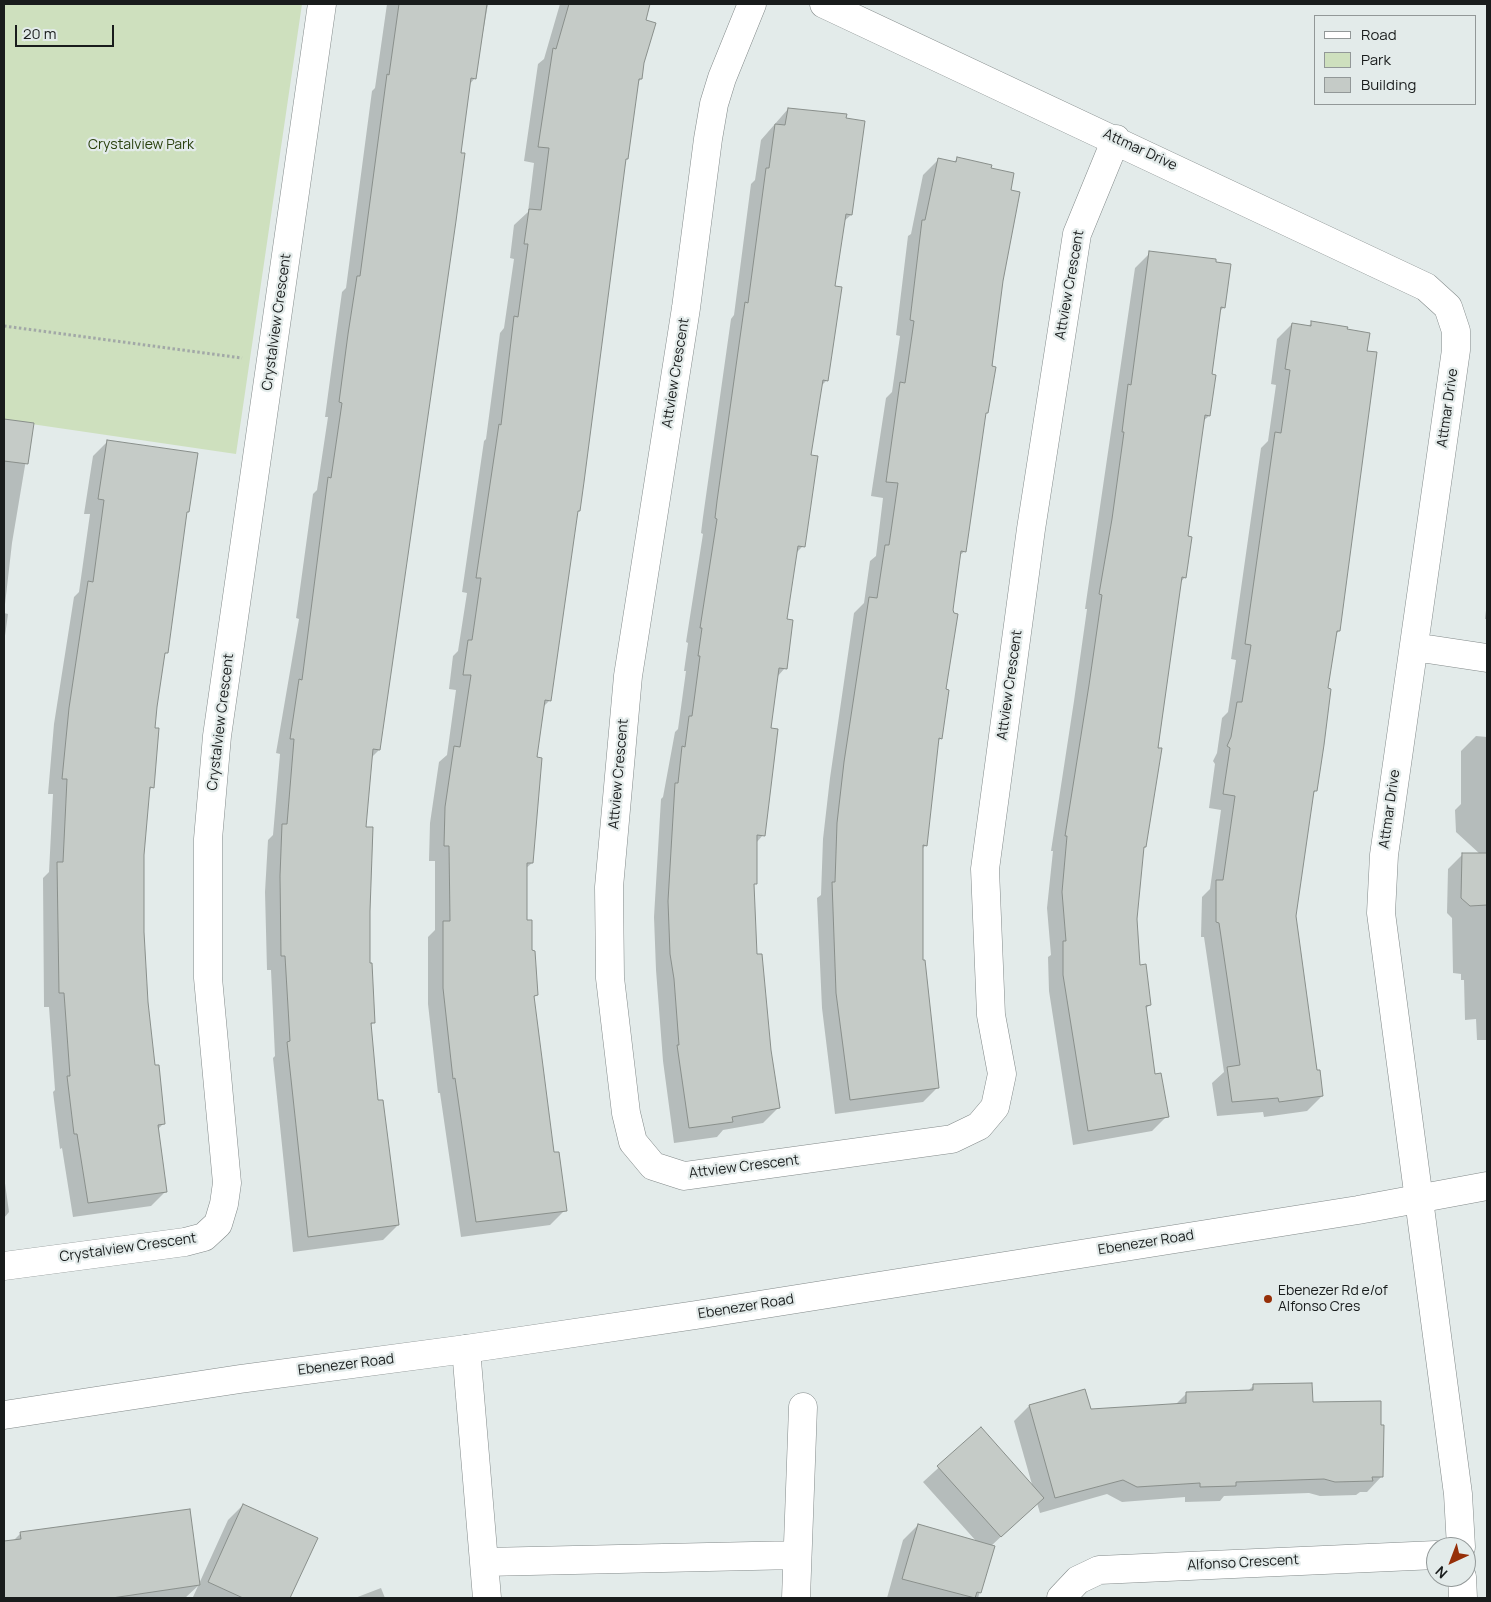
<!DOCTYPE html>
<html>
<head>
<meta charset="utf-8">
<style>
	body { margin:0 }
	#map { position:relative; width:1491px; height:1602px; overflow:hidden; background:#e3ebea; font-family:Manrope,sans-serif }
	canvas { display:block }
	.frame { position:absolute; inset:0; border:5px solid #191c1c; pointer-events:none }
	.legend { position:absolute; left:1314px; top:15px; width:162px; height:90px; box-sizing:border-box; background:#e3ebea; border:1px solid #929898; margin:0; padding:6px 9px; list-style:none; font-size:15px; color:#191c1c }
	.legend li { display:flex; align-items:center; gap:10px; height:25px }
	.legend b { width:25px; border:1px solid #929898 }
	.north { position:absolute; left:1426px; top:1537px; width:50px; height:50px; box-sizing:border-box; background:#e3ebea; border:1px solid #929898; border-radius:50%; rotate:223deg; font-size:14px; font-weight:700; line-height:20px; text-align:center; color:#191c1c }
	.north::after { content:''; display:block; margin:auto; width:18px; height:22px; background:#962f08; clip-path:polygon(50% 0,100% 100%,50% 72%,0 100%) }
	.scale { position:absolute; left:15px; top:25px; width:99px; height:22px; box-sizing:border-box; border:2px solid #191c1c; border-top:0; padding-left:6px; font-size:15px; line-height:18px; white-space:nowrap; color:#191c1c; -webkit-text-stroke:4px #e3ebea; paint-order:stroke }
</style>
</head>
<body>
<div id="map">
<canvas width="1491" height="1602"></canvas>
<div class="frame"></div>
<ul class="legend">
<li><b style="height:6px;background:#fff"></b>Road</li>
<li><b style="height:14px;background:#cee0be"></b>Park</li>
<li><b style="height:14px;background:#c5cbc7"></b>Building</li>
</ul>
<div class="north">N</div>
<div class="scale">20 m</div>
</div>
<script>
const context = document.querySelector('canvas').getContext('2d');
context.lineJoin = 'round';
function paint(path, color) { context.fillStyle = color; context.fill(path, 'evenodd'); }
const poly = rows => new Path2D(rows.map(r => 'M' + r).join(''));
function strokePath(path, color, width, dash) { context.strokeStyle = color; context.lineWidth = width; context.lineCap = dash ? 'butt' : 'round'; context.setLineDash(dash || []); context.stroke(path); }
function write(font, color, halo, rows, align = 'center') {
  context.font = font + ' Manrope,sans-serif'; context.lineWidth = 4.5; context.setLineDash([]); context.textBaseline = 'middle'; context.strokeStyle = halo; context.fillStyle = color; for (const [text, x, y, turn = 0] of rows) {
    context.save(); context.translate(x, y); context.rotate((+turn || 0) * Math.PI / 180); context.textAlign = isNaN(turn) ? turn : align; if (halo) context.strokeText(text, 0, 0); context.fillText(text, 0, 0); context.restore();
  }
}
const green = poly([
	[4,4,302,4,236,454,4,420]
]);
const shadow = poly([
	[387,4,488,4,475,78,469,85,379,750,371,758,365,828,369,964,374,1022,370,1026,377,1102,398,1225,383,1240,293,1252,273,1058,275,1056,271,970,267,970,265,892,268,840,273,835,280,754,276,753,299,619,296,618,313,494,317,490,328,417,325,417,334,350,342,292,346,288,372,91,375,88],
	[560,4,649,4,644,21,641,79,638,82,627,159,624,161,579,511,576,513,549,701,543,707,535,758,532,863,525,869,526,921,536,995,533,998,553,1154,565,1210,550,1225,461,1237,440,1093,438,1093,428,1004,428,937,435,930,435,861,429,861,430,823,439,762,447,755,456,690,449,689,453,656,458,651,467,593,462,592,484,441,486,439,500,333,504,328,514,259,510,258,514,225,528,212,534,163,524,161,538,64,544,59],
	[788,109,851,215,843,222,834,287,827,380,820,387,810,456,803,546,795,554,786,620,785,668,777,677,770,729,763,835,756,843,755,883,753,885,756,956,778,1108,763,1123,723,1130,717,1137,674,1143,663,1061,656,970,654,917,661,799,663,797,675,732,678,729,686,671,684,671,688,643,686,642,703,534,701,533,703,517,731,319,734,315,751,184,755,180,761,140],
	[958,158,990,169,1010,191,1002,281,987,413,984,415,965,551,959,556,952,610,941,738,937,742,926,845,922,849,922,961,938,1087,923,1102,835,1114,822,1008,817,898,821,895,823,839,830,778,854,613,864,603,870,561,876,556,883,498,871,496,886,398,892,392,900,336,896,335,908,236,911,234,923,175,938,160,953,163],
	[1150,253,1224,307,1219,312,1210,375,1209,416,1203,421,1187,537,1185,577,1180,583,1145,847,1142,850,1135,919,1139,966,1150,1005,1145,1009,1154,1075,1167,1116,1152,1131,1073,1145,1049,991,1048,957,1051,955,1047,908,1053,851,1051,851,1074,701,1087,609,1085,609,1135,268],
	[1312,323,1339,631,1335,635,1326,689,1316,790,1313,794,1295,916,1316,1072,1322,1096,1307,1111,1264,1117,1263,1112,1217,1116,1212,1083,1224,1072,1204,937,1201,937,1202,897,1210,889,1221,810,1209,808,1215,764,1213,761,1217,753,1222,718,1228,712,1236,660,1231,659,1261,448,1268,441,1276,385,1271,384,1277,339,1292,324,1308,326],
	[4,420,32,424,12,543,4,613],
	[108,441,188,511,185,514,167,652,163,656,155,706,152,787,149,791,143,855,143,932,147,1002,153,1067,164,1123,157,1130,166,1191,151,1206,73,1217,62,1148,60,1149,53,1092,55,1090,49,1007,44,1007,43,878,49,872,53,794,48,794,54,724,74,597,79,592,90,514,84,514,93,456],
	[1487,602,1487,619,1485,619],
	[4,613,8,614,4,643],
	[1476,736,1487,737,1487,1040,1477,1040,1476,1019,1465,1020,1464,980,1461,980,1461,974,1453,973,1452,918,1447,913,1448,869,1463,854,1480,854,1456,832,1455,810,1461,804,1461,751],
	[4,1176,9,1212,4,1218],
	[1254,1385,1312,1404,1382,1476,1367,1492,1360,1492,1356,1495,1320,1496,1309,1493,1224,1496,1220,1501,1185,1502,1185,1497,1122,1502,1107,1494,1040,1513,1037,1503,991,1546,993,1547,978,1598,887,1598,903,1540,918,1525,977,1542,923,1482,981,1429,1033,1488,1014,1421,1029,1406,1090,1410,1175,1405,1186,1394,1247,1392],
	[243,1505,316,1539,289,1598,193,1597,228,1520],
	[21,1533,199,1585,185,1598,4,1598,4,1542,13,1541],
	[381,1588,385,1598,355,1598]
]);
const building = poly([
	[399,4,487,4,476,79,471,78,461,153,465,153,456,221,380,750,373,749,366,827,373,827,370,911,370,963,372,963,375,1023,371,1023,378,1100,383,1100,399,1225,308,1237,287,1042,290,1041,285,956,281,956,280,876,282,824,287,824,294,739,290,739,299,679,302,680,328,477,331,478,342,403,339,402,348,334,357,276,360,276,387,74,389,75,399,4],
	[569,4,650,4,646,20,656,23,644,63,642,79,639,79,628,159,626,159,584,482,580,511,578,511,551,701,545,700,537,757,542,758,533,863,527,863,527,920,532,920,532,950,535,951,538,995,534,996,554,1152,559,1152,567,1211,476,1222,455,1078,453,1079,443,988,443,921,450,921,449,846,444,846,445,807,454,746,460,747,471,675,463,675,468,640,472,640,481,578,476,578,499,424,501,425,514,316,518,317,528,244,524,244,529,209,541,210,549,148,538,147,553,48,556,49,569,4],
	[788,108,847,114,846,118,865,121,852,215,846,214,835,286,842,287,828,381,823,380,811,455,818,456,805,547,798,546,787,619,793,620,787,669,779,668,771,728,778,729,765,836,757,835,757,884,754,884,757,954,762,954,771,1050,780,1108,732,1117,733,1122,689,1128,677,1045,679,1045,674,979,670,954,668,901,675,783,678,783,682,746,685,747,689,716,692,716,700,656,698,656,702,628,700,628,717,519,715,518,717,501,745,302,748,303,766,168,769,168,775,124,785,125,788,108],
	[957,157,992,165,991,168,1014,173,1011,190,1020,192,1003,281,992,366,996,367,988,413,986,413,966,552,961,551,953,610,954,613,958,614,946,689,949,690,942,739,939,738,927,846,923,845,923,960,925,960,939,1088,850,1100,836,993,832,882,835,882,837,823,844,762,869,597,877,598,885,545,889,545,898,483,886,482,900,382,905,383,914,321,910,320,922,220,925,220,938,158,956,162,957,157],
	[1149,251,1216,259,1216,262,1231,264,1225,308,1221,307,1212,374,1216,375,1210,416,1205,415,1188,536,1192,537,1186,578,1182,577,1158,748,1162,748,1146,847,1144,847,1137,919,1140,965,1146,964,1151,1005,1146,1006,1155,1074,1161,1073,1169,1117,1088,1131,1063,975,1063,941,1066,941,1062,892,1067,836,1065,836,1089,685,1102,595,1099,594,1112,519,1124,432,1122,432,1128,384,1131,385,1149,251],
	[1311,321,1348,327,1347,329,1370,333,1367,351,1377,352,1340,631,1337,631,1328,688,1331,689,1324,745,1317,791,1314,791,1296,916,1317,1070,1320,1070,1323,1096,1279,1102,1278,1098,1232,1102,1227,1067,1240,1065,1219,923,1216,922,1216,880,1223,880,1235,796,1223,794,1230,748,1227,746,1231,737,1237,702,1242,702,1251,645,1245,644,1275,432,1281,433,1290,370,1285,369,1292,323,1311,326,1311,321],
	[4,419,34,423,28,464,4,461,4,419],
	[107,440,198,453,189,512,187,512,168,653,165,653,157,707,155,728,159,728,154,788,150,787,144,855,144,932,148,1002,155,1065,159,1065,165,1124,158,1125,167,1192,88,1203,77,1134,74,1134,67,1076,70,1076,64,993,59,993,57,862,63,862,67,779,62,779,69,708,88,581,93,582,104,500,98,499,107,440],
	[1462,853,1487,853,1487,905,1470,906,1461,898,1462,853],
	[1312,1383,1313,1402,1381,1401,1381,1425,1384,1425,1383,1477,1372,1477,1373,1481,1335,1482,1324,1479,1236,1482,1236,1486,1200,1487,1200,1483,1137,1487,1123,1480,1055,1498,1029,1405,1085,1389,1091,1409,1186,1403,1186,1392,1253,1390,1253,1384,1312,1383],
	[981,1427,1044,1498,1001,1537,937,1466,981,1427],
	[243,1504,318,1538,290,1598,243,1598,208,1582,243,1504],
	[190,1509,200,1585,112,1598,4,1598,4,1541,21,1539,20,1532,190,1509],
	[918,1524,995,1546,981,1593,977,1592,975,1598,902,1579,918,1524]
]);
const path = poly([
	[4,326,242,358]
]);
const minor = poly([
	[752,4,722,78,714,104,708,139,686,308,628,676,609,887,610,978,626,1113,633,1142,653,1166,684,1176,952,1139,979,1126,995,1107,1002,1074,991,1015,985,869,1031,529,1077,234,1116,139],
	[824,4,1426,287,1448,307,1456,331,1456,350,1384,855,1381,913,1458,1494,1461,1547],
	[1414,647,1487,658],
	[4,1266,185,1242,204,1237,218,1224,224,1204,227,1183,208,978,208,839,217,736,322,4],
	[466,1349,487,1598],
	[485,1562,797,1555],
	[1462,1577,1463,1598],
	[796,1598,803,1407],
	[1061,1598,1078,1580,1099,1570,1436,1555]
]);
const major = poly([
	[4,1415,240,1379,466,1349,696,1315,1358,1210,1487,1186]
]);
const markers = [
	[1268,1299,5,"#962f08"]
];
const parkNames = [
	["Crystalview Park",141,145]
];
const streetNames = [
	["Attmar Drive",1140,150,25],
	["Attview Crescent",1070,285,-80],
	["Crystalview Crescent",277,322,-82],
	["Attview Crescent",676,373,-81],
	["Attmar Drive",1448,408,-82],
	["Attview Crescent",1010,685,-82],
	["Crystalview Crescent",221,722,-83],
	["Attview Crescent",619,774,-85],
	["Attmar Drive",1390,809,-82],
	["Attview Crescent",744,1167,-7],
	["Ebenezer Road",1146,1243,-9],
	["Crystalview Crescent",128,1248,-8],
	["Ebenezer Road",746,1307,-9],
	["Ebenezer Road",346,1365,-7],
	["Alfonso Crescent",1243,1563,-3]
];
const poiNames = [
	["Ebenezer Rd e/of",1278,1291],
	["Alfonso Cres",1278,1307]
];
paint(green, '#cee0be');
paint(shadow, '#0003');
paint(building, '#c5cbc7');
strokePath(building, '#898f8b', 1);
strokePath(minor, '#838a8a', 29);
strokePath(major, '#838a8a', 29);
strokePath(path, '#a2a8a7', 3, [2.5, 2.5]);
strokePath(minor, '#fff', 28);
strokePath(major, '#fff', 28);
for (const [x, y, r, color] of markers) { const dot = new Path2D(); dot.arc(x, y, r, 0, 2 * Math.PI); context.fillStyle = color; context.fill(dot); strokePath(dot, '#e3ebea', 2); }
write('14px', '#2b420f', '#e3ebea', parkNames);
write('14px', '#191c1c', '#e3ebea', streetNames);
write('14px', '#191c1c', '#e3ebea', poiNames, 'left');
</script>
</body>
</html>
